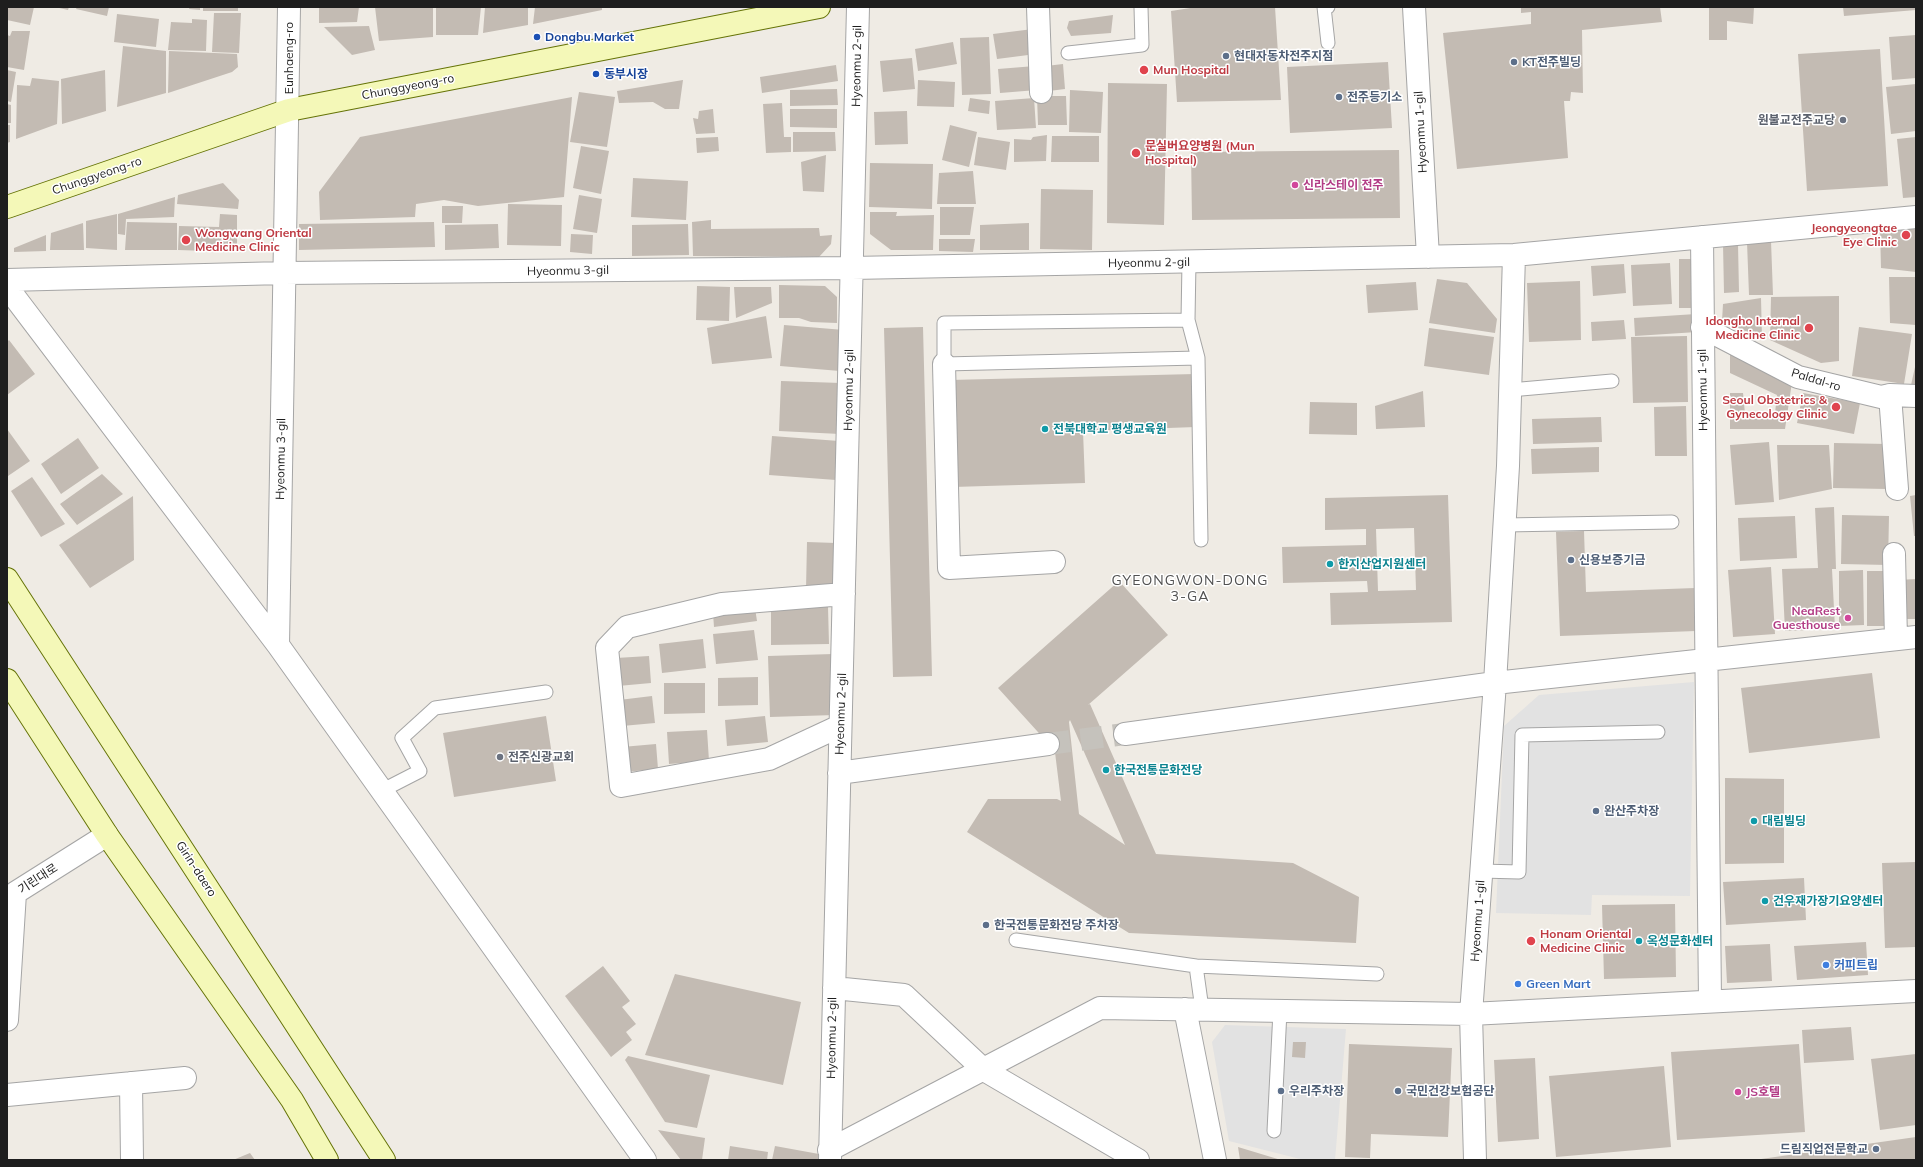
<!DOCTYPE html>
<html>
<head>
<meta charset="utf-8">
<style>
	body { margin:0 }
	#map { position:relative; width:1923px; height:1167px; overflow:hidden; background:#efebe4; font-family:Mulish,sans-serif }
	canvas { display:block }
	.frame { position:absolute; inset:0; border:8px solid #1e1e1e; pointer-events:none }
</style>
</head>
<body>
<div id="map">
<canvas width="1923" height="1167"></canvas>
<div class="frame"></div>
</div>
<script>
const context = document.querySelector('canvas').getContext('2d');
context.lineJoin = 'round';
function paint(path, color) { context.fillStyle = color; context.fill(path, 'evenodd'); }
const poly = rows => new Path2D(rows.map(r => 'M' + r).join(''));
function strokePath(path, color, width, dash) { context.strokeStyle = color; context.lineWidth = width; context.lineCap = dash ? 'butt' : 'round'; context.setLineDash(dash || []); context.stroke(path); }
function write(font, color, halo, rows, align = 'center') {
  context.font = font + ' Mulish,"Noto Sans KR",sans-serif'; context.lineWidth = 3; context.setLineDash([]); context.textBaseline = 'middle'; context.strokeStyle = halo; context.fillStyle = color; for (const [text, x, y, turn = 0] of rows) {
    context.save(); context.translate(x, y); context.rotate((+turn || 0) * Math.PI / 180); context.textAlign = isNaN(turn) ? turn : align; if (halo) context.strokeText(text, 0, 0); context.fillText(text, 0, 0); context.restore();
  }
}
const parking = poly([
	[1694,682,1690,896,1592,895,1591,915,1496,913,1504,726,1539,695],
	[1225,1025,1346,1029,1335,1160,1304,1160,1229,1141,1212,1042]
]);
const building = poly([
	[7,7,34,7,30,25,7,20],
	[55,7,69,7,68,10],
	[77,7,109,7,107,16,76,9],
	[190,7,200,7,200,10,189,9],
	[203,7,238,7,238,11,203,11],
	[319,7,359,7,357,22,319,23],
	[375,7,433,7,433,37,379,41],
	[436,7,481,7,478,35,436,35],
	[485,7,528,7,528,25,483,33],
	[535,7,602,7,602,10,533,24],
	[1197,7,1275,7,1281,100,1177,102,1171,11],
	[1521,7,1660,7,1662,22,1582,30,1583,93,1571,92,1570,101,1564,101,1568,158,1457,169,1443,33,1531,24,1531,12,1521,13],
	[1709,7,1754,7,1753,24,1727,21,1727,40,1709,40],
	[1843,7,1916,7,1916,10,1844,16],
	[214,13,241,13,239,53,212,52],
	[117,14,159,19,156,47,114,42],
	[1113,15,1111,33,1071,36,1067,28,1069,21],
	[192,19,207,20,206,51,168,50,171,22,192,23],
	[369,26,375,50,352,55,324,27],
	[1033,29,1036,54,997,59,993,34],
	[12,31,30,31,24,70,7,67,7,35,10,36],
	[1916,35,1916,78,1892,80,1889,37],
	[989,37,991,94,962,95,960,38],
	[953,42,957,64,918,71,915,49],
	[123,46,166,51,166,93,117,107],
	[1880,49,1888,186,1807,191,1798,54],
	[169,51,237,54,238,67,232,72,168,93],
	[912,58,915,89,883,92,880,61],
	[1388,62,1392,128,1290,133,1287,67],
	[1063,64,1065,89,1049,91,1046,66],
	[836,65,838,81,762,93,760,77],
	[1035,66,1037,90,1000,93,998,69],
	[7,70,16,72,11,102,7,101],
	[105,70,106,111,62,124,61,79],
	[32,78,59,81,57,124,16,139,17,85,30,86],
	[683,80,679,109,665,109,653,102,619,103,617,91],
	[918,80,955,82,954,107,917,106],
	[1108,83,1167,84,1164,225,1107,223],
	[1916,84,1916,131,1891,134,1886,87],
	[837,89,838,105,790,106,790,90],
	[1070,90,1103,92,1101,133,1069,132],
	[579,92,615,97,607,147,570,142],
	[1037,96,1066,96,1067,125,1038,125],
	[572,97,564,197,478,206,444,200,416,204,415,217,320,220,319,192,360,137],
	[970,98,990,101,989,114,968,111],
	[1034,98,1036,128,997,130,995,101],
	[782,103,784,137,791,137,791,152,766,153,763,104],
	[7,104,11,105,11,123,7,123],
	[713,109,715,133,696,134,693,118,698,119,699,111],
	[790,109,837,109,837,128,790,127],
	[907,111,908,144,875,145,874,112],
	[7,125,10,125,10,142,7,143],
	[950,125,977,132,969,167,942,160],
	[793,132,835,132,836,151,793,152],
	[1047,135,1046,161,1014,162,1014,139,1031,140,1033,137],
	[1052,136,1099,136,1099,162,1051,162],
	[718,137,719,151,697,153,696,138],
	[978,137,1010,142,1006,170,974,165],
	[1916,137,1916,197,1903,198,1897,139],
	[581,146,609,151,601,194,573,188],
	[1399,150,1400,218,1192,220,1191,152],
	[826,155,824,192,803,191,801,162],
	[870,163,933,164,932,209,869,207],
	[973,171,976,204,937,204,939,173],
	[633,178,688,181,686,220,631,217],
	[223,183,239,200,238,209,177,204,178,195],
	[1041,189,1093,190,1092,250,1040,249],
	[579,195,602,199,597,233,573,229],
	[175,197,174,217,126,219,125,235,118,234,118,214],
	[508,204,562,205,561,246,507,245],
	[442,206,463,206,462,223,442,223],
	[940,207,974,207,970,235,940,235],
	[870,212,897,212,896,216,934,215,933,250,891,250,870,234],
	[117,214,117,250,86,248,86,221],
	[220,214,237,215,237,252,178,250,179,226,219,227],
	[711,220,711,229,819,228,820,236,832,235,831,244,819,257,693,256,692,222],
	[127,222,177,223,177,250,125,250],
	[434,222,435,247,299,250,299,224],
	[83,223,84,250,50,250,51,233],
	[1029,223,1029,250,980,250,980,225],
	[498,224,499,248,445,250,445,225],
	[688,224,689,255,632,256,632,225],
	[1915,225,1916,272,1881,268,1880,229],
	[571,234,593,235,592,254,570,252],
	[46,235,46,251,14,252,14,248],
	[939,239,975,239,973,252,939,251],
	[1771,241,1773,295,1749,295,1747,242],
	[1723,244,1738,244,1739,292,1724,293],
	[1679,259,1697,259,1697,308,1679,308],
	[1670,263,1672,304,1633,306,1631,265],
	[1624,264,1626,293,1593,296,1591,266],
	[1889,277,1916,277,1916,325,1890,323],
	[1437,279,1467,283,1497,319,1495,333,1429,323],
	[1580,281,1581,340,1529,342,1527,283],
	[1416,282,1418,310,1368,313,1366,285],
	[779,285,825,286,837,297,837,323,811,322,799,318,779,318],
	[697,286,730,287,729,321,696,320],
	[734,287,771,287,772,303,736,318],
	[1839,296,1839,361,1821,363,1770,340,1771,297],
	[1761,298,1762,338,1722,321,1723,304],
	[1696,314,1697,332,1635,336,1634,318],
	[766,316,772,358,712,364,707,328],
	[1624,320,1626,339,1592,341,1591,322],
	[784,325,844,330,840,371,780,366],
	[923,327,932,676,893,677,884,328],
	[1859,327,1912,334,1904,384,1852,376],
	[1429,328,1494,337,1489,375,1424,366],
	[1687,336,1688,402,1633,403,1631,337],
	[9,340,35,374,7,395,7,342],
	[1730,350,1792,382,1785,429,1730,429,1730,393,1743,393,1745,414,1775,413,1777,395,1730,373],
	[1915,367,1916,385,1911,385],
	[1195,374,1196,427,1083,431,1085,483,953,487,950,380],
	[781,381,841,383,840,434,779,431],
	[1423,391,1425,427,1376,429,1375,406],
	[1803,393,1860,403,1854,434,1797,423],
	[1310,402,1357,403,1357,435,1309,434],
	[1686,406,1687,456,1655,456,1654,407],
	[1601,417,1602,442,1533,444,1532,419],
	[7,429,30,461,8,476,7,474],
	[772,436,839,441,836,480,769,475],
	[78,438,99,468,61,494,41,464],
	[1769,442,1774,502,1735,505,1730,445],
	[1834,443,1888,444,1887,489,1833,488],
	[1777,445,1829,445,1832,489,1779,500],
	[1599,447,1599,472,1532,474,1531,449],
	[102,474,123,494,77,525,60,504],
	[32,477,65,524,41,537,11,491],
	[1448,495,1452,622,1331,625,1330,593,1368,592,1367,581,1283,583,1282,547,1366,545,1366,529,1325,530,1325,498],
	[1414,528,1416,590,1378,591,1376,529],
	[1916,495,1916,536,1914,536,1910,496],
	[133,496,134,560,90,588,59,545],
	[1834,507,1836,569,1832,569,1835,629,1785,631,1782,569,1818,568,1815,508],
	[1842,515,1889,516,1888,565,1841,564],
	[1795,516,1797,558,1740,561,1738,518],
	[1584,531,1586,592,1695,588,1696,631,1560,636,1556,532],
	[807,542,836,543,835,590,806,589],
	[1771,567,1775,634,1733,637,1728,570],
	[1863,570,1864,625,1839,626,1839,571],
	[1867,571,1888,571,1887,626,1867,626],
	[1916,579,1916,619,1901,619,1898,580],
	[1119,581,1168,635,1088,705,1090,704,1156,854,1293,863,1359,897,1356,943,1129,933,967,832,988,799,1057,799,1061,801,1053,736,1047,742,998,688],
	[1070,720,1125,845,1079,814,1069,722],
	[828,607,829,644,771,645,771,608],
	[755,608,757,621,714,627,713,613],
	[754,630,758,660,716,664,713,634],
	[703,639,706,668,662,673,659,644],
	[833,654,835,715,770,717,768,656],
	[649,656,651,683,618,686,616,658],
	[1872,673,1880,738,1749,753,1741,688],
	[758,677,758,705,718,706,718,678],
	[664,683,705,683,705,713,664,714],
	[652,696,655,723,622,726,619,700],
	[546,716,556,781,454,797,443,733],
	[765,716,768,742,727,746,725,720],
	[707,730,709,761,669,764,667,732],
	[656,744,658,769,624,772,622,747],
	[1725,778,1784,779,1784,863,1725,864],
	[1916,862,1916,947,1885,948,1882,863],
	[1804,878,1806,920,1726,925,1723,882],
	[1675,904,1676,977,1604,979,1602,905],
	[1866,942,1868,975,1797,980,1794,946],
	[1770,944,1772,981,1727,983,1725,946],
	[603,966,630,1001,622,1007,636,1024,626,1032,632,1040,611,1057,565,996],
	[675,974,801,1002,783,1085,645,1055],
	[1851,1027,1854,1060,1804,1063,1802,1030],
	[1293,1042,1306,1042,1305,1058,1292,1057],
	[1349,1044,1452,1048,1448,1137,1371,1134,1370,1158,1345,1157],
	[1799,1044,1805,1132,1677,1140,1671,1052],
	[1916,1054,1916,1125,1880,1130,1871,1059],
	[628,1056,710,1075,697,1128,665,1122,625,1060],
	[1535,1058,1539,1139,1498,1142,1494,1060],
	[1664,1066,1671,1147,1556,1157,1549,1076],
	[658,1130,705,1138,702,1160,681,1160],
	[1916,1137,1916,1160,1761,1160,1761,1159],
	[730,1146,768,1152,767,1160,728,1160],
	[775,1146,819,1154,818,1160,772,1160],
	[1238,1147,1281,1160,1240,1160],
	[250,1153,255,1160,233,1160]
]);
const streetTunnel = poly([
	[1048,744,1125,734]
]);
const lane = poly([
	[1328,43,1324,7,1328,7],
	[1068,53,1142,45,1141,7],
	[1189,262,1188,320,1198,358,1201,540],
	[1188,320,944,323,944,364,1198,358],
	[1510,390,1612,381],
	[1505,525,1672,522],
	[381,791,420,771,402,738,435,708,546,692],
	[1481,871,1519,872,1522,735,1658,732],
	[1016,940,1196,966,1202,1009],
	[1196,966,1377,974],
	[1274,1131,1280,1011]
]);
const street = poly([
	[1038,7,1041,92],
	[1414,7,1428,257],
	[1702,237,1710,1001],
	[7,280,284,273,852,268,1514,255,1916,217],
	[7,287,278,645,645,1160],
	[1702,327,1798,377,1881,397,1890,395,1916,396],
	[944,364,949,568,1054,562],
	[1890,395,1897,489],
	[1894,554,1896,639],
	[278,645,289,7],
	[840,726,769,759,621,786,607,648,627,627,722,604,844,594],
	[1125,734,1495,683,1916,637],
	[839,773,1048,744],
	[834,988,904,995,984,1070,1138,1160],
	[1185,1009,1215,1160],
	[7,1020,15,893,107,835],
	[131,1083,132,1160],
	[7,1095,185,1078],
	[829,1150,1100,1008,1471,1014,1916,991],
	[830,1160,858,7],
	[1475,1160,1471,1014,1495,683,1508,466,1514,255]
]);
const secondary = poly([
	[7,207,289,110,819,7],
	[7,579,384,1160],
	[7,680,107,835,292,1100,327,1160]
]);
const markers = [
	[537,37,4,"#1a4fb4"],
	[1226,56,4,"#5c6f8a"],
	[1514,62,4,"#5c6f8a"],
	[1144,70,5,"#e0444e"],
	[596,74,4,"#1a4fb4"],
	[1339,97,4,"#5c6f8a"],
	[1843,120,4,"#6b7280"],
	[1136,153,5,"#e0444e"],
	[1295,185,4,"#d1479c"],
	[1906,235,5,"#e0444e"],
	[186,240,5,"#e0444e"],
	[1809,328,5,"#e0444e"],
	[1836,407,5,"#e0444e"],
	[1045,429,4,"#0f9aa8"],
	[1571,560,4,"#5c6f8a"],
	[1330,564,4,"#0f9aa8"],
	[1848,618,4,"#d1479c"],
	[500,757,4,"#6b7280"],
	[1106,770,4,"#0f9aa8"],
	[1596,811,4,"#5c6f8a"],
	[1754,821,4,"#0f9aa8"],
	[1765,901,4,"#0f9aa8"],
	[986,925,4,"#5c6f8a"],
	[1531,941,5,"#e0444e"],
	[1639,941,4,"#0f9aa8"],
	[1826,965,4,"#3f7fe0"],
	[1518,984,4,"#3f7fe0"],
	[1281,1091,4,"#5c6f8a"],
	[1398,1091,4,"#5c6f8a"],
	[1738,1092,4,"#d1479c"],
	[1876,1149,4,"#5c6f8a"]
];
const transitNames = [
	["Dongbu Market",545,37],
	["동부시장",604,74]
];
const serviceNames = [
	["현대자동차전주지점",1234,56],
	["KT전주빌딩",1522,62],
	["전주등기소",1347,97],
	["신용보증기금",1579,560],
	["완산주차장",1604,811],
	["한국전통문화전당 주차장",994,925],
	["우리주차장",1289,1091],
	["국민건강보험공단",1406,1091],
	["드림직업전문학교",1868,1149,"right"]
];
const streetNames = [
	["Eunhaeng-ro",289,58,-90],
	["Hyeonmu 2-gil",857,66,-89],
	["Chunggyeong-ro",408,87,-11],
	["Hyeonmu 1-gil",1421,132,-93],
	["Chunggyeong-ro",97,176,-19],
	["Hyeonmu 2-gil",1149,263,-1],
	["Hyeonmu 3-gil",568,271,-1],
	["Paldal-ro",1816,380,17],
	["Hyeonmu 2-gil",849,390,-89],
	["Hyeonmu 1-gil",1703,390,-91],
	["Hyeonmu 3-gil",281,459,-89],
	["Hyeonmu 2-gil",841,714,-88],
	["Girin-daero",196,869,57],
	["기린대로",38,879,-33],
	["Hyeonmu 1-gil",1478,921,-86],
	["Hyeonmu 2-gil",832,1038,-89]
];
const healthNames = [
	["Mun Hospital",1153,70],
	["문실버요양병원 (Mun",1145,146],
	["Hospital)",1145,160],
	["Jeongyeongtae",1897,228,"right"],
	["Eye Clinic",1897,242,"right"],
	["Wongwang Oriental",195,233],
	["Medicine Clinic",195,247],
	["Idongho Internal",1800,321,"right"],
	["Medicine Clinic",1800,335,"right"],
	["Seoul Obstetrics &",1827,400,"right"],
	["Gynecology Clinic",1827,414,"right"],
	["Honam Oriental",1540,934],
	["Medicine Clinic",1540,948]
];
const worshipNames = [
	["원불교전주교당",1835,120],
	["전주신광교회",508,757,"left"]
];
const hotelNames = [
	["신라스테이 전주",1303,185],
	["NeaRest",1840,611,"right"],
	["Guesthouse",1840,625,"right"],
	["JS호텔",1746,1092]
];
const cultureNames = [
	["전북대학교 평생교육원",1053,429],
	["한지산업지원센터",1338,564],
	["한국전통문화전당",1114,770],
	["대림빌딩",1762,821],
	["건우재가장기요양센터",1773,901],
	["옥성문화센터",1647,941]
];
const shopNames = [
	["커피트립",1834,965],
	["Green Mart",1526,984]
];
const quarterNames = [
	["GYEONGWON-DONG",1190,581],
	["3-GA",1190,597]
];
paint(parking, '#e2e2e2');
paint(building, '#c3bbb3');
strokePath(streetTunnel, '#c5c2bc', 22, [22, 11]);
strokePath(lane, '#a5a5a5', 15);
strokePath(street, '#a5a5a5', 24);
strokePath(secondary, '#657307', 24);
strokePath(lane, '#fff', 13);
strokePath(street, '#fff', 22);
strokePath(secondary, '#f4f8b8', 22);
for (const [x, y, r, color] of markers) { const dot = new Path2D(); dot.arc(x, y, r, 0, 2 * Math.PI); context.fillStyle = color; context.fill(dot); strokePath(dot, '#fff', 1.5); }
write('bold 12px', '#164399', '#fff', transitNames, 'left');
write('bold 12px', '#4e5e75', '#fff', serviceNames, 'left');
write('12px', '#1e1e1e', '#fff', streetNames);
write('bold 12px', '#be3a42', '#fff', healthNames, 'left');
write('bold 12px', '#5b616d', '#fff', worshipNames, 'right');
write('bold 12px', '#b23c85', '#fff', hotelNames, 'left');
write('bold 12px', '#0d838f', '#fff', cultureNames, 'left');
write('bold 12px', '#366cbe', '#fff', shopNames, 'left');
context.letterSpacing = '1px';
write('14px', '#515151', '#fff', quarterNames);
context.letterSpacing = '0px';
</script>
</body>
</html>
